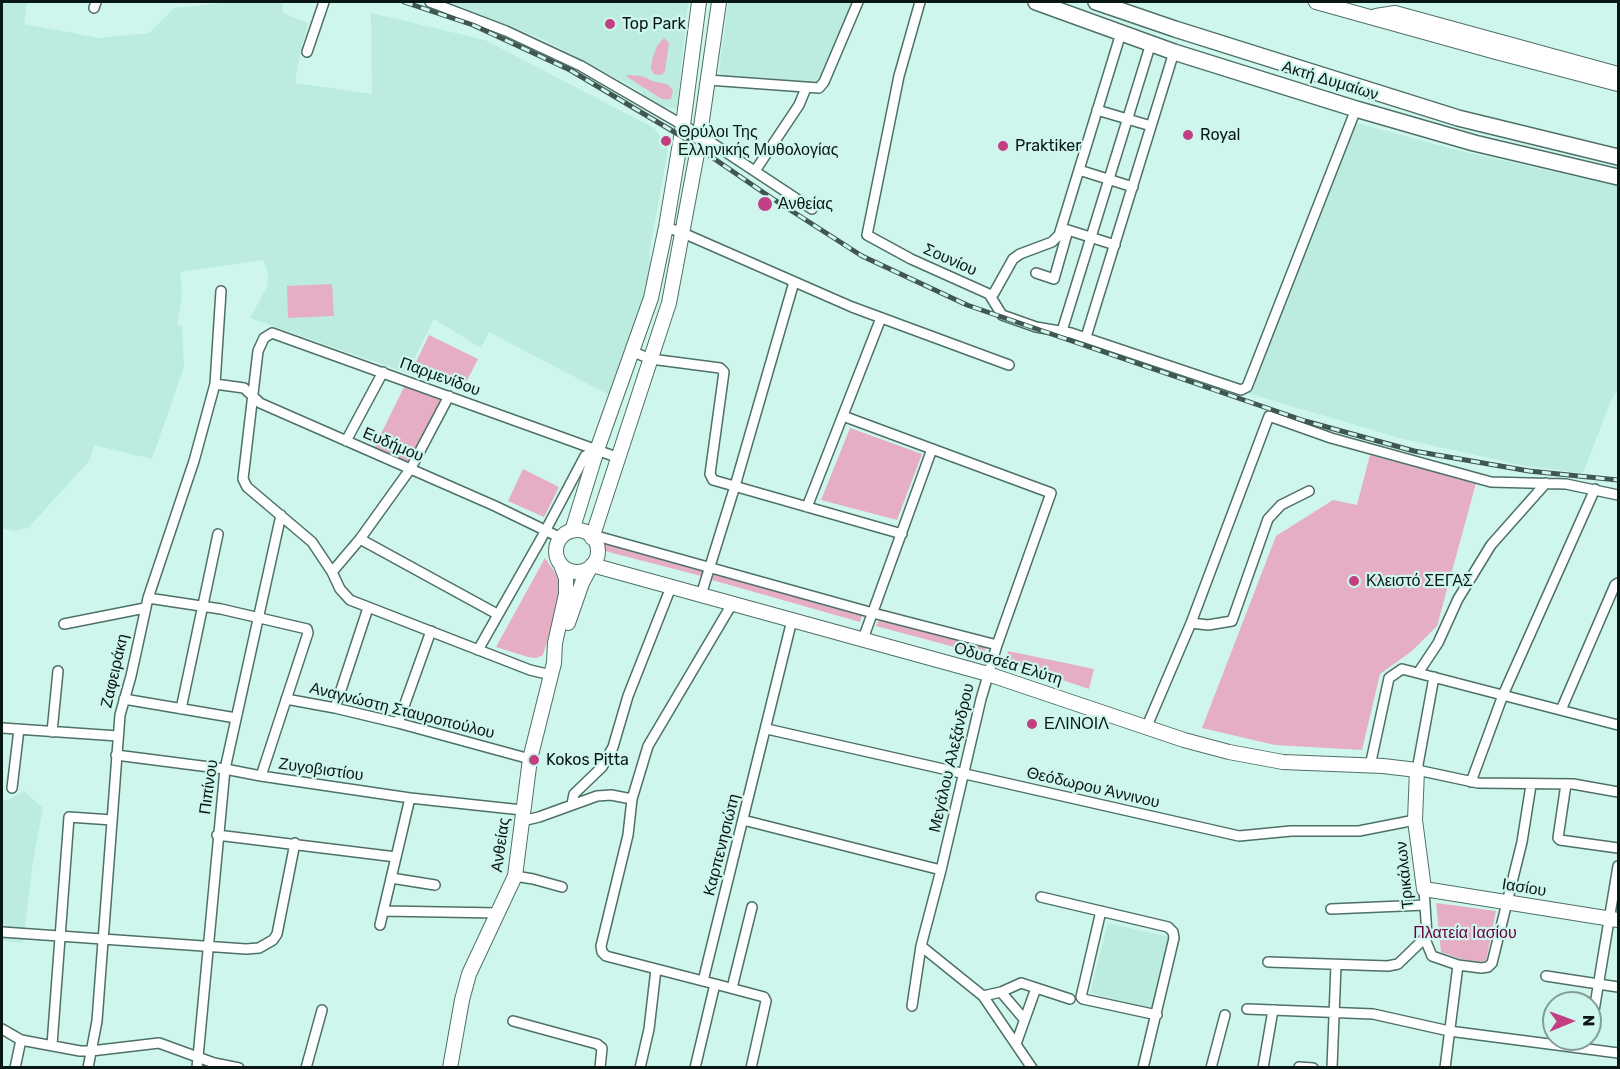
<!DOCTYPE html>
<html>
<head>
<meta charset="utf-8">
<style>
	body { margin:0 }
	#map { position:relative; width:1620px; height:1069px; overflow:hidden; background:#cff6ec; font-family:Rubik,sans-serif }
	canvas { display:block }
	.frame { position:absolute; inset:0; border:3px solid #091814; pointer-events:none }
	.north { position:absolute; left:1542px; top:991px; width:60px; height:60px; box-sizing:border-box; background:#cff6ec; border:2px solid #809d96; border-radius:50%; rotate:89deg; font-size:16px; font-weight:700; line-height:24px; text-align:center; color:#091814 }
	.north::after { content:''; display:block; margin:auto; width:21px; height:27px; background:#c33f84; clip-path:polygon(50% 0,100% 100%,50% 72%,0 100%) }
</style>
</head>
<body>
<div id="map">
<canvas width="1620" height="1069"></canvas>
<div class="frame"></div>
<div class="north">N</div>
</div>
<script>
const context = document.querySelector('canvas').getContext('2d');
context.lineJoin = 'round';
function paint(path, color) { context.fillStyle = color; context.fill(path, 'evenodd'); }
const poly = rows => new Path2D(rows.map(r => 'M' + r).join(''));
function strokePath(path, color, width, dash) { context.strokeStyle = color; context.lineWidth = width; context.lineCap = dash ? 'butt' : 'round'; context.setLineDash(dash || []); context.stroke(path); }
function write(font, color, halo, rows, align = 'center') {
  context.font = font + ' Rubik,sans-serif'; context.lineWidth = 4.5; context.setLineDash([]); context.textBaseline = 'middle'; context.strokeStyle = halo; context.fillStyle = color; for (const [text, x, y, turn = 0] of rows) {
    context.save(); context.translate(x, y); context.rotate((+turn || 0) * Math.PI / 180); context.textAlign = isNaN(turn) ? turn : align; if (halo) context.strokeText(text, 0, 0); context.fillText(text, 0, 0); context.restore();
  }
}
const built = poly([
	[2,2,27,2,24,24,99,38,149,33,174,8,234,2,283,2,283,13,308,23,300,54,295,83,372,94,371,13,485,40,654,128,664,141,668,150,651,242,649,255,652,265,639,315,611,396,489,332,481,348,434,319,407,373,250,318,267,287,268,273,263,260,180,272,182,295,177,325,182,326,184,367,152,459,94,445,90,460,28,528,14,531,2,528],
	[448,2,688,2,677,109,657,106,642,97,642,92,542,39],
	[728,2,853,2,825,69,816,84,721,75,719,71],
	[1357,123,1456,150,1618,186,1618,389,1610,403,1583,473,1525,466,1403,439,1247,393,1300,260],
	[24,791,43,808,33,861,23,943,2,941,2,800,8,800],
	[1108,923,1170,937,1152,1009,1090,993]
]);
const green = poly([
	[664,38,669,43,665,71,661,75,654,74,651,69,652,60,657,46],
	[627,75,642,76,652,81,667,84,673,90,671,99,662,99,627,77],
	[332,284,334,316,288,318,287,286],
	[429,335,478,359,464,386,416,362],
	[407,381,449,396,411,468,372,452],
	[850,428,922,454,897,520,821,500],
	[1370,455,1476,483,1437,626,1412,651,1380,674,1362,750,1275,745,1202,728,1276,536,1333,500,1357,505],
	[523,469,559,487,544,517,508,501],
	[605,543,703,570,701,576,605,551],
	[545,558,558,577,561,592,543,655,536,658,528,657,496,647],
	[714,573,862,615,860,622,712,580],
	[879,619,986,647,984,655,876,626],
	[1008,651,1094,669,1089,689,1006,661],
	[1436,903,1496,911,1486,961,1478,962,1461,959,1441,952]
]);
const street = poly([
	[430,2,506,31,581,66,700,135,812,209],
	[920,2,899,76,867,235,911,259,989,294,1002,315,1036,327,1071,333,1241,390,1247,387,1356,109],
	[94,8,96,2],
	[307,52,324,2],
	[708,80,819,88,824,82,858,2],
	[1097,110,1151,126],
	[1079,170,1133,187],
	[755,171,799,105,806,88],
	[666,227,683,233,852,307,1009,365],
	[1063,232,1068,230,1115,245],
	[1036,273,1054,279,1068,230],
	[991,296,994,293,1013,259,1020,254,1052,242,1059,235,1121,33],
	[1062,331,1151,43],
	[1086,337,1174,52],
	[633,352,651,359,720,368,724,372,710,474,713,480,902,534],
	[215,384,244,388,260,403,495,506,561,538],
	[843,416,1051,493,997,645,981,699,941,870,921,946,912,1006],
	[346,441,383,372],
	[807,507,881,318],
	[593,535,873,613,997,645],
	[360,539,497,614],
	[332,572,360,539,411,468,449,396],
	[701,595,735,486,794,282],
	[148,598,221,609,307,629,308,633,261,776],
	[1191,623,1208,625,1232,621,1268,519,1281,505,1309,491],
	[64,624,145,608],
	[863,639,932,449],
	[478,650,541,539,585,456,597,450],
	[1418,673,1438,643,1458,599,1491,545,1546,483],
	[551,675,530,670,350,600,340,589,332,572,312,542,247,487,243,479,258,351,264,338,272,333,619,458],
	[1434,677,1417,770,1478,783,1573,784,1618,792],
	[124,699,236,718],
	[286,699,335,708,398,723,530,759],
	[335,708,368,608],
	[181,709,218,534],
	[1561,710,1615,585,1618,583],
	[398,723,431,631],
	[1147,726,1191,623,1269,416,1331,438,1491,482,1566,484,1618,495],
	[2,728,118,736],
	[767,729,1239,836,1291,831,1359,831,1415,820],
	[52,732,58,671],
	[116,755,225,769,261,776,410,798,522,810],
	[1370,766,1389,678,1402,669,1618,725],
	[1471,782,1503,695,1595,489],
	[1566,784,1558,838,1560,840,1618,848],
	[12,788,19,729],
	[572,804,574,794,602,767,613,747,628,696,671,587],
	[743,820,941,870],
	[522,821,539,817,597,796,611,795,632,799],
	[217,835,396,857],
	[515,876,533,879,562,887],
	[391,878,435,885],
	[1041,897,1168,927,1173,932,1174,938,1143,1068],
	[1331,909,1425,905],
	[383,911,498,913],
	[1101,911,1081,997,1083,999,1157,1015],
	[380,925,410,798],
	[2,932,246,949,259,948,273,940,277,934,295,843],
	[1425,939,1432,956,1458,965,1445,1068],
	[921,946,983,996,1032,1068],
	[1268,962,1388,966,1398,964,1427,936,1424,889],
	[1458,965,1481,968,1488,967,1492,963,1522,842,1531,785],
	[1546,976,1618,987],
	[703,981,606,956,602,952,601,946,628,835,632,799,648,746,732,604],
	[715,984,764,997,766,1001,751,1068],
	[732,988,752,907],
	[1001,992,1024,1019],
	[983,996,1001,992,1021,983,1070,999],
	[1247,1009,1373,1014,1449,1031,1618,1053],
	[513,1021,597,1044,602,1048,600,1068],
	[2,1029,21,1040,80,1051,91,1051,159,1043,214,1063,239,1068],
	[1590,1035,1618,866],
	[1016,1044,1036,988],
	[52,1045,69,817,112,820],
	[1299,1067,1313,1068],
	[15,1068,21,1040],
	[88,1068,97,1021,120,715,131,676,148,598,194,461,215,384,221,291],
	[197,1068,225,769,281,515],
	[306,1068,322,1010],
	[640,1068,649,1029,656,969],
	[695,1068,715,984,703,981,792,620],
	[1211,1068,1225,1015],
	[1263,1068,1273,1010],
	[1332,1068,1336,965]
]);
const secondary = poly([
	[1316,2,1496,52,1618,84],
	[1376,16,1395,13,1618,74],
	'556 551a21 21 0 1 1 42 0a21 21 0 1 1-42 0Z',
	[572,531,597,450,651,298,666,227,683,125,699,2],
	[592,538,669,303,698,148,719,2],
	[592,565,988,674,1184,740,1229,752,1283,762,1383,766,1417,770,1415,820,1424,889,1618,920],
	[568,623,582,583,590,568],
	[450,1068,462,1000,469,974,515,876,530,759,554,663,555,643,566,594,566,578,561,565]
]);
const primary = poly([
	[1036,2,1174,52,1356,109,1474,143,1618,177],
	[1096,2,1175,29,1458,118,1618,157]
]);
const rail = poly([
	[404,2,473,25,570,70,681,136,770,197,862,256,967,305,1305,421,1414,451,1529,471,1618,480]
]);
const markers = [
	[610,24,6,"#c33f84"],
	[1188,135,6,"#c33f84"],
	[666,141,6,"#c33f84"],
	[1003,146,6,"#c33f84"],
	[765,204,8,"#c33f84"],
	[1354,581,6,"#c33f84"],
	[1032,724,6,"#c33f84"],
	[534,760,6,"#c33f84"]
];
const poiNames = [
	["Top Park",622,24],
	["Θρύλοι Της",678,132],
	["Ελληνικής Μυθολογίας",678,150],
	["Royal",1200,135],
	["Praktiker",1015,146],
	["Ανθείας",778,204],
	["Κλειστό ΣΕΓΑΣ",1366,581],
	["ΕΛΙΝΟΙΛ",1044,724],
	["Kokos Pitta",546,760]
];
const streetNames = [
	["Ακτή Δυμαίων",1330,81,17],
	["Σουνίου",950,260,24],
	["Παρμενίδου",440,377,20],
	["Ευδήμου",393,445,23],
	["Οδυσσέα Ελύτη",1008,664,17],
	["Ζαφειράκη",115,671,-77],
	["Αναγνώστη Σταυροπούλου",402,711,14],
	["Μεγάλου Αλεξάνδρου",952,758,-77],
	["Ζυγοβιστίου",321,770,8],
	["Πιπίνου",209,787,-82],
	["Θεόδωρου Άννινου",1093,788,13],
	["Ανθείας",501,845,-82],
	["Καρπενησιώτη",722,845,-76],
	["Τρικάλων",1405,875,-96],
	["Ιασίου",1524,888,9]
];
const parkNames = [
	["Πλατεία Ιασίου",1465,933]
];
paint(built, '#bbecdf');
paint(green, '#e5aec5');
strokePath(street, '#4d7068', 12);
strokePath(secondary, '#4d7068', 16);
strokePath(primary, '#4d7068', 18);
strokePath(street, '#fff', 9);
strokePath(secondary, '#fff', 14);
strokePath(primary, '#fff', 15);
strokePath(rail, '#405650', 5);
strokePath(rail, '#cff6ec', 3, [9]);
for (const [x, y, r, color] of markers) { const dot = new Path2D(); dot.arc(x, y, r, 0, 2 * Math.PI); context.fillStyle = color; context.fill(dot); strokePath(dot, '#cff6ec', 2); }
write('16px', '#091814', '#cff6ec', poiNames, 'left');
write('16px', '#091814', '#cff6ec', streetNames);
write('16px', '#690040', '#cff6ec', parkNames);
</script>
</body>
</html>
